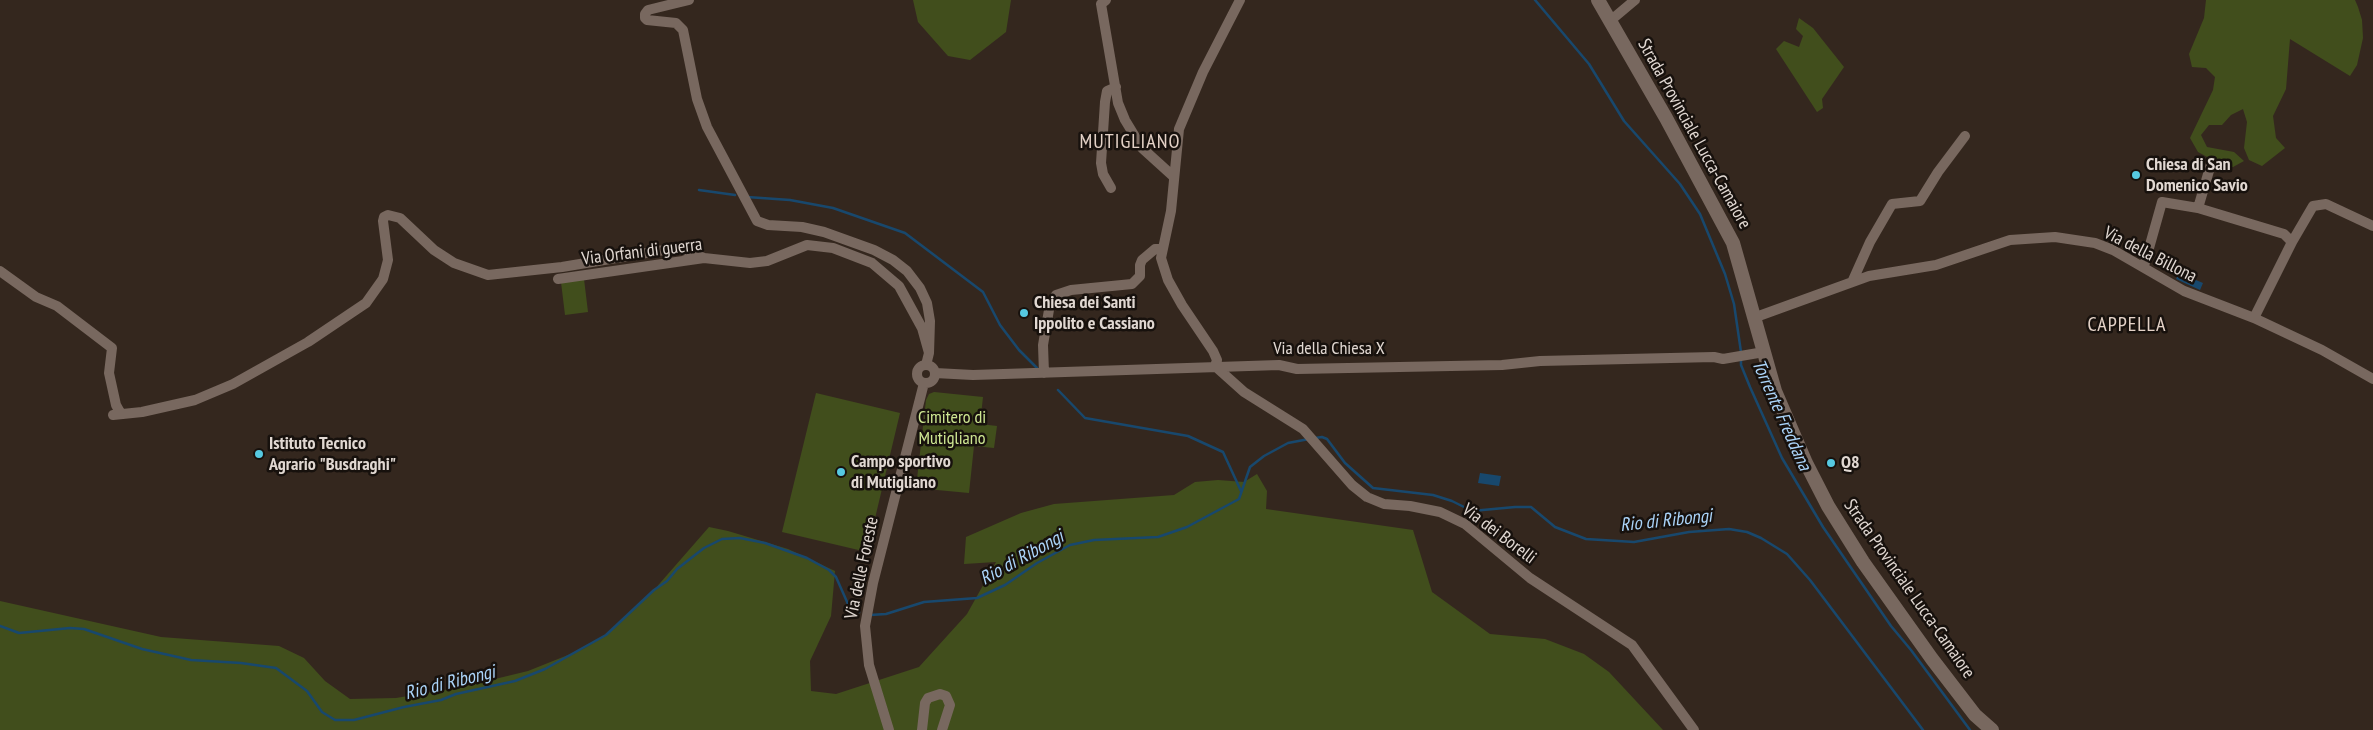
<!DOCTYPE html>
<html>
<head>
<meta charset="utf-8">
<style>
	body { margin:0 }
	canvas { display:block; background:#34271e }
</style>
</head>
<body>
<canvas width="2373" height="730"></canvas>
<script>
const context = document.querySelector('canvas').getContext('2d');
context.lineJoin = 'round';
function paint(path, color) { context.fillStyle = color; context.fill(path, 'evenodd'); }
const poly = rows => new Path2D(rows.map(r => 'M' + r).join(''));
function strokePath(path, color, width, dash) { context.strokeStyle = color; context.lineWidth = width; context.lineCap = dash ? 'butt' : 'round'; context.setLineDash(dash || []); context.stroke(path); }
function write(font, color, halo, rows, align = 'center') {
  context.font = font + ' "PT Sans Narrow",sans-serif'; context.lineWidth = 5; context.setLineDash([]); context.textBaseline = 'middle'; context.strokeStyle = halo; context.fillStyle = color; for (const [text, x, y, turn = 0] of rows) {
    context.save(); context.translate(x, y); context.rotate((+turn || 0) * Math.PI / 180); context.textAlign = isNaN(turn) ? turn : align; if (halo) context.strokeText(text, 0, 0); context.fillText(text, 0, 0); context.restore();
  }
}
const green = poly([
	[913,0,1011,0,1006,32,970,60,948,56,918,22],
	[2206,0,2355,0,2358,7,2362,20,2363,38,2357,65,2350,76,2290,39,2286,89,2273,116,2276,138,2285,148,2262,166,2249,160,2244,148,2247,122,2243,109,2231,115,2222,125,2209,125,2201,135,2207,147,2234,152,2244,161,2233,167,2220,169,2209,158,2198,152,2190,138,2213,90,2215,77,2206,68,2192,67,2189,54,2204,18],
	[1799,18,1813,28,1844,67,1822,99,1823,108,1817,112,1776,49,1784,41,1799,47,1803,36,1796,29],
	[584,279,588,312,565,315,561,282],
	[934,392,983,397,980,424,997,426,994,448,974,446,969,493,916,488,926,400,929,394],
	[816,393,900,413,867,552,782,532],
	[1257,474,1267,491,1266,509,1413,530,1432,592,1490,634,1545,639,1584,654,1609,672,1663,730,0,730,0,601,161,637,279,646,304,658,325,681,350,699,396,698,462,687,528,671,583,649,606,635,654,590,709,527,728,531,788,549,835,571,831,616,810,661,811,691,836,694,919,667,967,614,996,562,964,564,966,537,1021,513,1054,504,1174,495,1195,482,1218,480,1244,482]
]);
const water = poly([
	[2179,273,2203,283,2200,290,2176,279],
	[1480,473,1501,476,1499,486,1478,483]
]);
const stream = poly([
	[1535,0,1589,64,1624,121,1680,184,1700,214,1725,274,1734,304,1741,352],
	[699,190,735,195],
	[747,197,790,200,833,208,905,233,983,292,1000,325,1019,350,1037,368],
	[1741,358,1741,365,1750,387,1782,458,1823,527,1891,626,1911,650,1970,730],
	[1058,390,1085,418,1188,436,1223,452,1241,491],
	[1315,438,1322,437,1327,439,1345,463,1373,488,1433,495,1452,501,1472,511,1515,507,1531,507,1555,527,1586,539,1634,542,1689,532,1729,529,1747,532,1761,538,1787,554,1810,580,1923,730],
	[870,615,886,614,924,602,977,598,1005,585,1037,563,1070,545,1094,540,1158,537,1187,527,1239,499,1250,467,1264,456,1288,443,1309,439],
	[0,626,19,633,70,628,84,629,142,649,191,660,241,663,276,668,307,691,322,712,335,720,354,720,404,707,441,700,456,694,515,681,545,669,606,635,654,590,667,581,677,569,704,548,722,539,740,538,765,543,807,558,829,570,836,577,848,604,859,612]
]);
const street = poly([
	[689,0,648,10,645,14,645,18,647,20,676,23,683,30,697,99,707,127,757,221,768,225,802,227,824,232,874,250,893,260,907,271,920,288,927,303,930,321,929,353],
	[1106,0,1101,4,1118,103,1125,120,1142,148,1174,177],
	[1240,0,1203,72,1179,129,1171,211,1161,258,1168,280,1182,305,1213,351,1217,360,1215,366,1244,392,1303,429,1352,485,1367,497,1384,504,1410,506,1440,512,1465,524,1530,578,1632,645,1694,730],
	[1610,21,1635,0],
	[1111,188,1103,174,1101,163,1105,102,1107,91,1116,87],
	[2198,208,2211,164],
	[2292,242,2313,206,2326,204,2373,226],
	[2144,266,2162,202,2198,208,2284,234,2292,242,2254,318],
	[0,271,36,297,57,306,112,348,109,373,116,405,121,414],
	[558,279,704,258,750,263,767,261,807,245,833,248,872,263,899,286,922,328,929,353,926,365],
	[1853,280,1870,242,1892,204,1920,201,1938,172,1965,136],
	[1756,317,1869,276,1936,265,2010,240,2055,237,2095,243,2113,250,2184,291,2254,318,2322,350,2373,379],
	'917 374a9 9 0 1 1 18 0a9 9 0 1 1-18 0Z',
	[935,373,973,375,1279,365,1297,369,1502,365,1540,361,1714,357,1723,359,1764,352],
	[1044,373,1043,345,1050,304,1056,295,1071,290,1132,284,1140,276,1140,265,1142,260,1155,249,1162,249],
	[113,415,142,412,195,400,233,384,308,342,366,303,383,279,388,260,383,221,384,217,388,215,400,218,434,250,454,263,488,275,562,267,664,250,683,250,704,258],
	[889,730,869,665,865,626,873,583,924,383],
	[922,730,925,703,928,698,940,694,946,696,950,705,942,730]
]);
const secondary = poly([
	[1598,0,1666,118,1733,243,1775,391,1806,463,1828,506,1863,562,1932,659,1975,715,1992,730]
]);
const markers = [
	[2136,175,5,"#56c9e1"],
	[1024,313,5,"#56c9e1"],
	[259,454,5,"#56c9e1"],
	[1831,463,5,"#56c9e1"],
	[841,472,5,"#56c9e1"]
];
const streetNames = [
	["Strada Provinciale Lucca-Camaiore",1694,134,61],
	["Via Orfani di guerra",642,252,-7],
	["Via della Billona",2150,255,27],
	["Via della Chiesa X",1329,349],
	["Via dei Borelli",1499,534,37],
	["Via delle Foreste",862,568,-78],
	["Strada Provinciale Lucca-Camaiore",1909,589,55]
];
const poiNames = [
	["Chiesa di San",2146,165],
	["Domenico Savio",2146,186],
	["Chiesa dei Santi",1034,303],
	["Ippolito e Cassiano",1034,324],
	["Istituto Tecnico",269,444],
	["Agrario \"Busdraghi\"",269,465],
	["Campo sportivo",851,462],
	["di Mutigliano",851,483],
	["Q8",1841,463]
];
const parkNames = [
	["Cimitero di",952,418],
	["Mutigliano",952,439]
];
const waterNames = [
	["Torrente Freddana",1781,415,66],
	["Rio di Ribongi",1666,521,-6],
	["Rio di Ribongi",1022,558,-29],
	["Rio di Ribongi",450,683,-14]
];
const quarterNames = [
	["MUTIGLIANO",1130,142],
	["CAPPELLA",2127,325]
];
paint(green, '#414e1c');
paint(water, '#18486d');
strokePath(stream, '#18486d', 2.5);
strokePath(street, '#78685f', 10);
strokePath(secondary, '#78685f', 14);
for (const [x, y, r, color] of markers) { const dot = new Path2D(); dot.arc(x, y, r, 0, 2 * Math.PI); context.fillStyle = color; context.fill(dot); strokePath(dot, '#17110d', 2); }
write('18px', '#e1d8d2', '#17110d', streetNames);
write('bold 18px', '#e1d8d2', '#17110d', poiNames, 'left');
write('18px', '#cee792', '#17110d', parkNames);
write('italic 19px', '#abd4f9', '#17110d', waterNames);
context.letterSpacing = '1px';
write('20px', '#e4d2c7', '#17110d', quarterNames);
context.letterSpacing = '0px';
</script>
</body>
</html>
